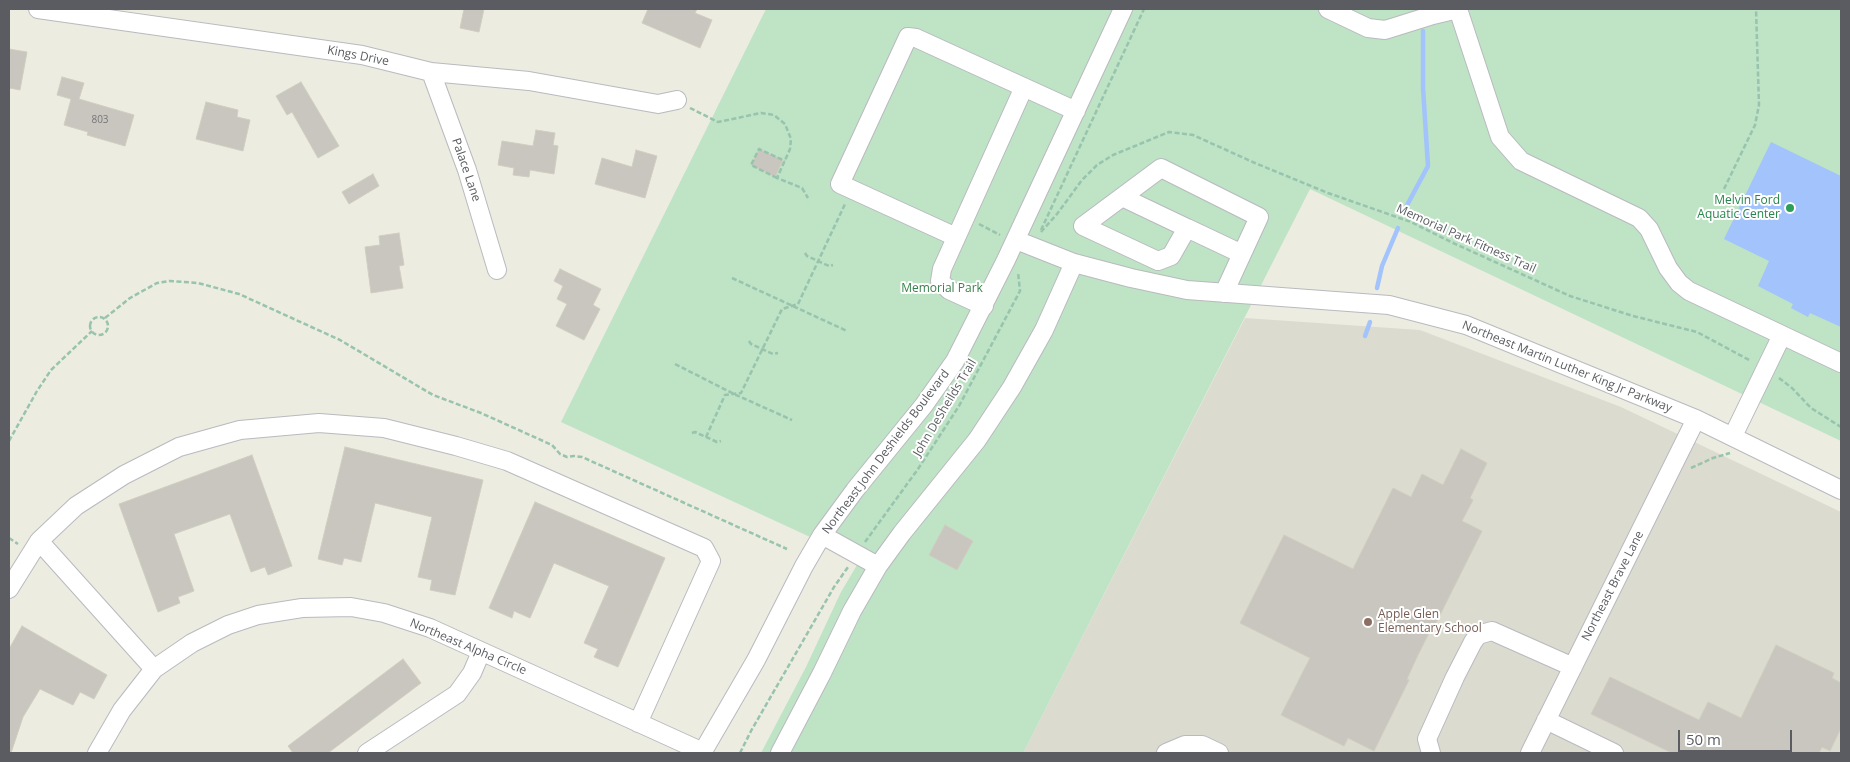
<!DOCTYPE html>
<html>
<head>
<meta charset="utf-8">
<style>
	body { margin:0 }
	#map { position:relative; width:1850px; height:762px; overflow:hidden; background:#ecece1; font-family:"Open Sans",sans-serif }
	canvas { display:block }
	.frame { position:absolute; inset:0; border:10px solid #5a5c61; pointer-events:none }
	.scale { position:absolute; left:1678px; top:730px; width:114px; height:22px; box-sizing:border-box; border:2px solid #5a5c61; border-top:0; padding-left:6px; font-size:15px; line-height:18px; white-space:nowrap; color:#5a5c61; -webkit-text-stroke:4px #fff; paint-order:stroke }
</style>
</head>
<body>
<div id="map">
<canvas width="1850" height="762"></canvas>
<div class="frame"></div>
<div class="scale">50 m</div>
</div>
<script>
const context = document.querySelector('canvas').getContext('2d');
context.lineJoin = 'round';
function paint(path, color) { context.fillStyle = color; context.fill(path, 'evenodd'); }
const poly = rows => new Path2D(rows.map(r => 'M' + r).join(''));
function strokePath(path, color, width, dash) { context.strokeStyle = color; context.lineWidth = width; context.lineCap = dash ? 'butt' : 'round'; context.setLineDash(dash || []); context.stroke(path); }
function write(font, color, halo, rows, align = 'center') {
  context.font = font + ' "Open Sans",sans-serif'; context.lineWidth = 4; context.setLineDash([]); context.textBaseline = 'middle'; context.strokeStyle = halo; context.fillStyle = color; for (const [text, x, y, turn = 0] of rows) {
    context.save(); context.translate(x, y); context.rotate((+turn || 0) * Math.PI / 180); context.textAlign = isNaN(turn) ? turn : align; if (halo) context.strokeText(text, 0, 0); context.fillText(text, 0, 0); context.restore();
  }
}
const education = poly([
	[1245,318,1420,330,1621,407,1841,512,1841,753,1023,753]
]);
const green = poly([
	[766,9,1841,9,1841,441,1310,189,1023,753,761,753,806,667,841,592,860,560,561,422]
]);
const water = poly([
	[1771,142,1841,176,1841,327,1810,313,1808,317,1791,308,1793,304,1758,286,1769,261,1724,239]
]);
const stream = poly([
	[1405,209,1428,166,1423,88,1423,31],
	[1377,288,1382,266,1398,228],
	[1365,336,1370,322]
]);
const building = poly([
	[464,9,484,9,479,32,460,28,464,9],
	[648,9,697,9,695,13,712,20,700,48,642,23,648,9],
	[9,49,27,52,20,90,9,88,9,49],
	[62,77,84,83,79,99,134,115,125,146,87,135,88,132,64,125,71,99,57,95,62,77],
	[301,82,339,146,318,158,292,112,287,115,276,96,301,82],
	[206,102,238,110,237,117,250,120,243,151,196,139,206,102],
	[536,130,555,133,553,145,558,146,554,174,530,170,529,177,513,175,514,168,498,165,502,141,533,146,536,130],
	[759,149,783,160,775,177,751,165,759,149],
	[636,150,657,156,645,198,595,184,602,158,632,167,636,150],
	[373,174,379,186,349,204,342,192,373,174],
	[399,233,404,265,399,266,403,288,371,293,365,247,380,245,379,236,399,233],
	[560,269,601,289,593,305,600,309,584,340,556,326,567,304,557,299,563,286,554,281,560,269],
	[345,447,483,480,455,595,430,590,432,580,418,577,432,517,375,503,361,562,344,558,342,565,318,559,345,447],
	[1461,449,1487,463,1470,498,1473,500,1462,521,1482,531,1431,633,1429,633,1417,657,1407,679,1409,680,1374,751,1348,738,1344,746,1281,715,1310,658,1240,623,1284,535,1353,569,1393,488,1411,497,1422,474,1443,485,1461,449],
	[252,455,292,566,268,575,265,567,251,572,230,514,174,534,194,591,178,597,180,603,158,612,119,504,252,455],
	[535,502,665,558,618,667,594,657,598,649,584,643,609,586,554,563,530,618,514,611,512,618,489,608,535,502],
	[945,525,973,541,957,570,929,555,945,525],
	[22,626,107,675,94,699,80,692,73,705,40,689,23,717,11,753,9,753,9,649,22,626],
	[1776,645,1834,673,1832,678,1841,683,1841,728,1830,751,1822,747,1819,753,1672,753,1591,714,1610,677,1699,720,1708,702,1741,718,1776,645],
	[403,659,421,683,328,753,293,753,288,746,403,659]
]);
const path = poly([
	[690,108,718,122,761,113,774,115,785,124,791,139,790,149,777,178,802,188,808,198],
	[777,178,751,165,759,149,785,161],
	[1724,189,1755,125,1759,105,1756,9],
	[979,224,1000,235],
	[1041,230,1144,9],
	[1041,232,1057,214,1082,180,1097,165,1113,155,1169,132,1193,135,1255,163,1328,193,1411,222,1451,242,1570,296,1633,316,1697,332,1751,361],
	[805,253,807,256,829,266,833,265],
	[732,278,847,331],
	'90 326a9 9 0 1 1 18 0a9 9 0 1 1-18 0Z',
	[105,318,130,298,157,283,169,281,198,283,239,294,340,340,433,395,481,413,552,445,560,454,567,457,574,456,582,457,787,549],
	[749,341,751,344,773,354,778,353],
	[675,364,734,394,792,420],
	[1779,378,1792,388,1811,408,1841,427],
	[692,433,695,432,717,442,721,441],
	[706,437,725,395,741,393,782,309,798,304,845,204],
	[9,441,37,391,51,370,92,331],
	[1691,468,1713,458,1730,453],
	[9,538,18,544],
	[865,542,918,469,959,406,1020,291,1018,272],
	[740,753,751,731,834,587,848,567]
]);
const minor = poly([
	[38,9,362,55,431,72,529,81,658,104,677,100],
	[1328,9,1368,28,1385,30,1433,15,1458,9],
	[1458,9,1500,137,1521,161,1639,218,1649,229,1668,268,1679,283,1689,291,1841,363],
	[431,72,467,170,497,270],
	[1122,197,1187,228,1171,256,1158,261,1083,226,1161,168,1259,217,1224,293],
	[1187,228,1242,254],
	[956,237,840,184,908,37,916,38,1076,111],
	[1016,240,1074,263,1131,278,1187,290,1389,305,1466,325,1696,419,1841,490],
	[984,306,949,290,940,281,942,269,1024,87],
	[1733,436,1782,335],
	[822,535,878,566],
	[9,589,39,541],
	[154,669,39,541,76,506,124,475,179,447,240,430,319,423,384,428,456,446,507,461,704,548,711,561,638,723],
	[1546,720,1614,753],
	[97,753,122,710,154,669,192,643,228,625,258,615,302,608,351,607,384,613,430,628,703,752],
	[367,753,457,694,472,673,481,652],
	[702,753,756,660,804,566,822,535,855,490,924,405,955,361,1006,260,1123,9],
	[780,753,822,673,852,611,878,566,902,533,977,440,1012,387,1044,330,1074,263],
	[1166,753,1185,745,1202,745,1219,753],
	[1431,753,1427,739,1455,677,1473,642,1478,635,1492,631,1573,667],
	[1530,753,1696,419]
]);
const markers = [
	[1790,208,5,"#2e9e5b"],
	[1368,622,5,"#8d6e63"]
];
const numberNames = [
	["803",100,120]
];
const streetNames = [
	["Kings Drive",358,56,11],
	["Palace Lane",466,170,71],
	["Memorial Park Fitness Trail",1466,239,24],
	["Northeast Martin Luther King Jr Parkway",1567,367,22],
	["John DeSheilds Trail",945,408,-59],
	["Northeast John Deshields Boulevard",886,452,-53],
	["Northeast Brave Lane",1613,586,-63],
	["Northeast Alpha Circle",468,647,23]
];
const leisureNames = [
	["Melvin Ford",1780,201],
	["Aquatic Center",1780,215]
];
const parkNames = [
	["Memorial Park",942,289]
];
const educationNames = [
	["Apple Glen",1378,615],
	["Elementary School",1378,629]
];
paint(education, '#dcdbcf');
paint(green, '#bee3c5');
paint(water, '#a2c3fb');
strokePath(stream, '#a2c3fb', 4.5);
paint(building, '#c8c6be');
strokePath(building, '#d0cec0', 1);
strokePath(minor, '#b9babf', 20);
strokePath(path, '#98c3ad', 2.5, [5, 2.5]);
strokePath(minor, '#fff', 18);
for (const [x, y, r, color] of markers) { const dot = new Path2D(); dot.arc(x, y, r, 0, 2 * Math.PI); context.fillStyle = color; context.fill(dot); strokePath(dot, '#fff', 2); }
write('10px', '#767678', null, numberNames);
write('12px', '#5a5c61', '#fff', streetNames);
write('12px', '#27864d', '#fff', leisureNames, 'right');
write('12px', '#38824a', '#fff', parkNames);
write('12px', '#785e54', '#fff', educationNames, 'left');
</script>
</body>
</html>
